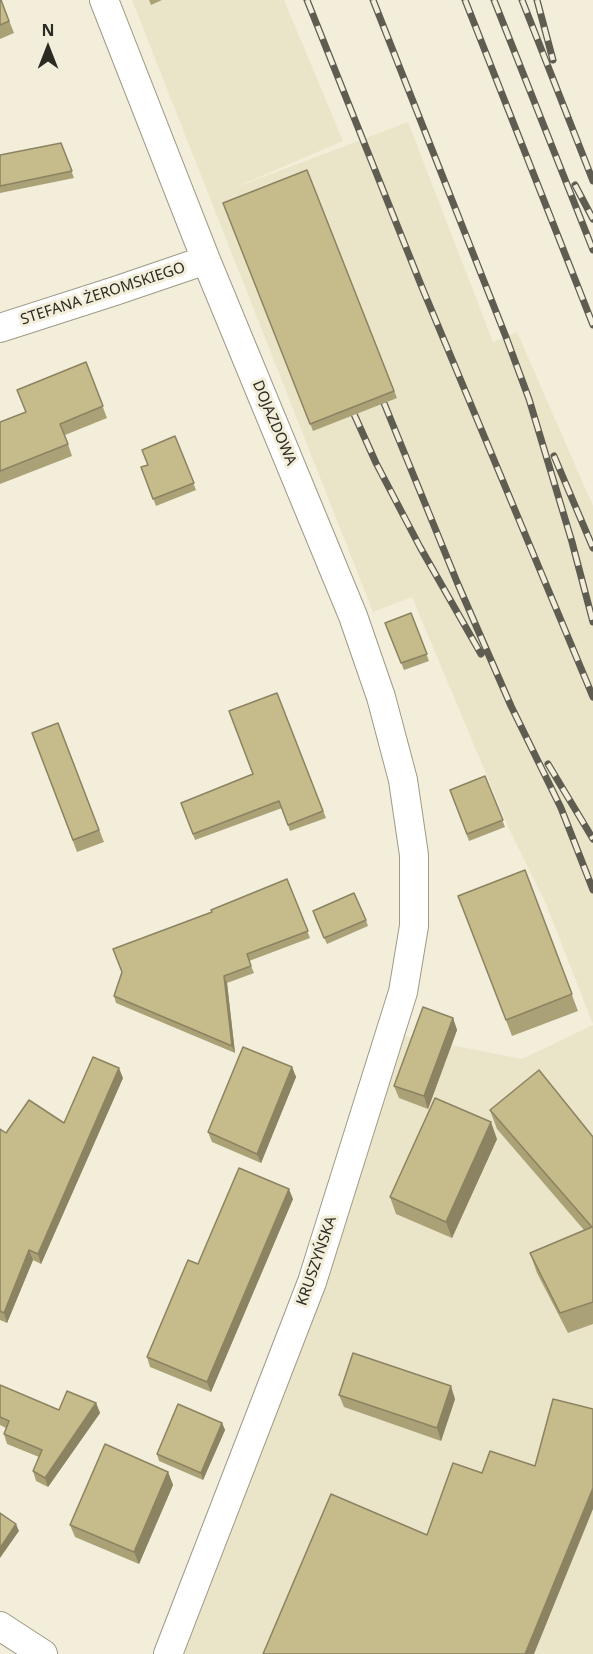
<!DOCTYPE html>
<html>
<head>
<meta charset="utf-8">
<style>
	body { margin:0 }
	#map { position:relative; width:593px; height:1654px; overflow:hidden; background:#f2eeda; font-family:"Noto Sans",sans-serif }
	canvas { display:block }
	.north { position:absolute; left:18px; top:18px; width:60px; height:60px; -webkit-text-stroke:4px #f2eeda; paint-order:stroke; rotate:0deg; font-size:16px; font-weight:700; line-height:24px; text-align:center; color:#2c2b23 }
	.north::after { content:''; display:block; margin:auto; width:21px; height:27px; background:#2c2b23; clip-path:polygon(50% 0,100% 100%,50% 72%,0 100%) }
</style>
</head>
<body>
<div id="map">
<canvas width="593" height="1654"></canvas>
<div class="north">N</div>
</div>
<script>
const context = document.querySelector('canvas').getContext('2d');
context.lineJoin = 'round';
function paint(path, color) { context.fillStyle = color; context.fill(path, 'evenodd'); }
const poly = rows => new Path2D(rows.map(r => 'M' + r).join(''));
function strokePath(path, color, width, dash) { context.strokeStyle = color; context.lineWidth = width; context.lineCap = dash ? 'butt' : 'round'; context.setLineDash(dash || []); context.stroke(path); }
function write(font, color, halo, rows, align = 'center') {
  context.font = font + ' "Noto Sans",sans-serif'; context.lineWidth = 6; context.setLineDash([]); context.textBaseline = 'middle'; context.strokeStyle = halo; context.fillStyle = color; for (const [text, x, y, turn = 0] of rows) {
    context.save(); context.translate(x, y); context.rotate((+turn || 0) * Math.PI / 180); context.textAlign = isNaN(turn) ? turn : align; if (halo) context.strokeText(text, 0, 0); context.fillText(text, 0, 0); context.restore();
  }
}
const built = poly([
	[132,0,284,0,343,141,229,190,408,122,493,342,517,332,593,506,593,1024,546,904,510,831,412,597,373,612],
	[593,1025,593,1654,184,1654,405,1036,522,1059]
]);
const street = poly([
	[104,0,206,260,353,616,381,697,403,780,414,855,414,926,403,992,312,1282,168,1654],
	[0,328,115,291,206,260],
	[0,1626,43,1654]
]);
const rail = poly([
	[307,0,421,285,593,697],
	[373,0,506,337,529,399,572,542,593,622],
	[465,0,593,325],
	[494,0,593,250],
	[522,0,593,181],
	[537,0,553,60],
	[575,185,593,219],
	[384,403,457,582,511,706,561,808,593,890],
	[354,414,376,463,420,547,481,654],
	[554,456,593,548],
	[548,764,593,839]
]);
const wall = poly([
	[0,0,1,0,14,33,0,39],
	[149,0,162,0,151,5],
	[61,143,74,178,0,193,0,155],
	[307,170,397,398,313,431,223,203],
	[86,362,107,418,65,435,72,456,0,484,0,422,26,413],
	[175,436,196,490,156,506,141,467,147,465],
	[411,613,429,661,404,670,385,623],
	[277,693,326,818,290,831,282,808,195,840,181,803,253,774],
	[58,723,104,842,77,852,32,733],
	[485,776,505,827,469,841,450,790],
	[525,870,578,1011,512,1036,458,896],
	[287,879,310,938,249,961,254,973,227,983,235,1053,116,1003,114,996,212,912],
	[315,918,366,920,368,926,327,944],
	[453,1018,457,1030,428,1109,399,1098,394,1086],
	[292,1067,296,1077,261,1163,212,1142,208,1132],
	[123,1078,41,1264,33,1260,7,1323,0,1320,0,1129,6,1133,64,1123],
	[490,1110,593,1137,593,1324,568,1333,537,1273,530,1253,584,1230,497,1129],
	[497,1139,452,1238,396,1214,390,1197],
	[293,1199,211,1392,150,1367,147,1357,198,1264],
	[0,1385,59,1410,96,1403,100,1413,48,1487,36,1481,33,1471,39,1457,7,1444,4,1434,6,1428,0,1425],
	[339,1395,455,1399,441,1441,344,1407],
	[222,1423,225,1430,203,1480,159,1461,157,1454],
	[168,1472,173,1485,139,1564,75,1537,70,1525]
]);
const shadedWall = poly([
	[224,976,227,983,235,1053,232,1046],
	[453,1018,457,1030,428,1109,424,1096],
	[292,1067,296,1077,261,1163,257,1154],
	[119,1068,123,1078,41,1264,38,1254],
	[491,1122,497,1139,452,1238,446,1222],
	[289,1189,293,1199,211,1392,207,1382],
	[29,1250,33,1260,7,1323,4,1313],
	[451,1386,455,1399,441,1441,437,1428],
	[96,1403,100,1413,48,1487,45,1478],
	[222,1423,225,1430,203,1480,201,1473],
	[168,1472,173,1485,139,1564,134,1552],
	[593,1488,593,1509,534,1654,525,1654],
	[16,1524,19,1531,0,1558,0,1548]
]);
const building = poly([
	[0,0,1,0,9,21,0,25,0,0],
	[61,143,72,171,0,186,0,155,61,143],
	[307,170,394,391,310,424,223,203,307,170],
	[86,362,103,406,60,424,68,444,0,471,0,422,26,412,17,390,86,362],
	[175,436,194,483,153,499,141,467,148,465,142,450,175,436],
	[411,613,427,654,401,663,385,623,411,613],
	[277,693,323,811,288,825,279,801,193,834,181,803,253,774,229,711,277,693],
	[58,723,99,830,73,840,32,733,58,723],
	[485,776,503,820,467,834,450,790,485,776],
	[525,870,572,994,506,1020,458,896,525,870],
	[287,879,308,931,247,954,251,966,224,976,232,1046,114,996,122,972,113,949,212,912,211,910,287,879],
	[354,893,366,920,324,938,313,911,354,893],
	[423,1007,453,1018,424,1096,394,1086,423,1007],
	[243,1047,292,1067,257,1154,208,1132,243,1047],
	[93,1057,119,1068,38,1254,29,1250,4,1313,0,1311,0,1129,6,1133,29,1100,64,1123,93,1057],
	[539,1070,593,1137,593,1302,560,1313,530,1253,592,1227,490,1110,539,1070],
	[435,1098,491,1122,446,1222,390,1197,435,1098],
	[239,1168,289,1189,207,1382,147,1357,188,1260,198,1264,239,1168],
	[353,1353,451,1386,437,1428,339,1395,353,1353],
	[0,1385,59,1410,67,1391,96,1403,45,1478,33,1471,42,1450,4,1434,9,1421,0,1417,0,1385],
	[553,1399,593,1409,593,1488,525,1654,263,1654,331,1494,427,1535,453,1463,482,1473,490,1451,535,1466,553,1399],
	[178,1404,222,1423,201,1473,157,1454,178,1404],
	[105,1444,168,1472,134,1552,70,1525,105,1444],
	[0,1513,16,1524,0,1548,0,1513]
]);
const streetNames = [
	["STEFANA ŻEROMSKIEGO",103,294,-18],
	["DOJAZDOWA",274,423,67],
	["KRUSZYŃSKA",317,1261,-71]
];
paint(built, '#eae4c9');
strokePath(street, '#9e9a88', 30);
strokePath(street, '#fff', 28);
strokePath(rail, '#5f5d52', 7);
strokePath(rail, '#f2eeda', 4.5, [14]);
paint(wall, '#aaa177');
paint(shadedWall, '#8b8361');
paint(building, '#c6bb8a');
strokePath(building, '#8b8361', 1.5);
write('15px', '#2c2b23', '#f2eeda', streetNames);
</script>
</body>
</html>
